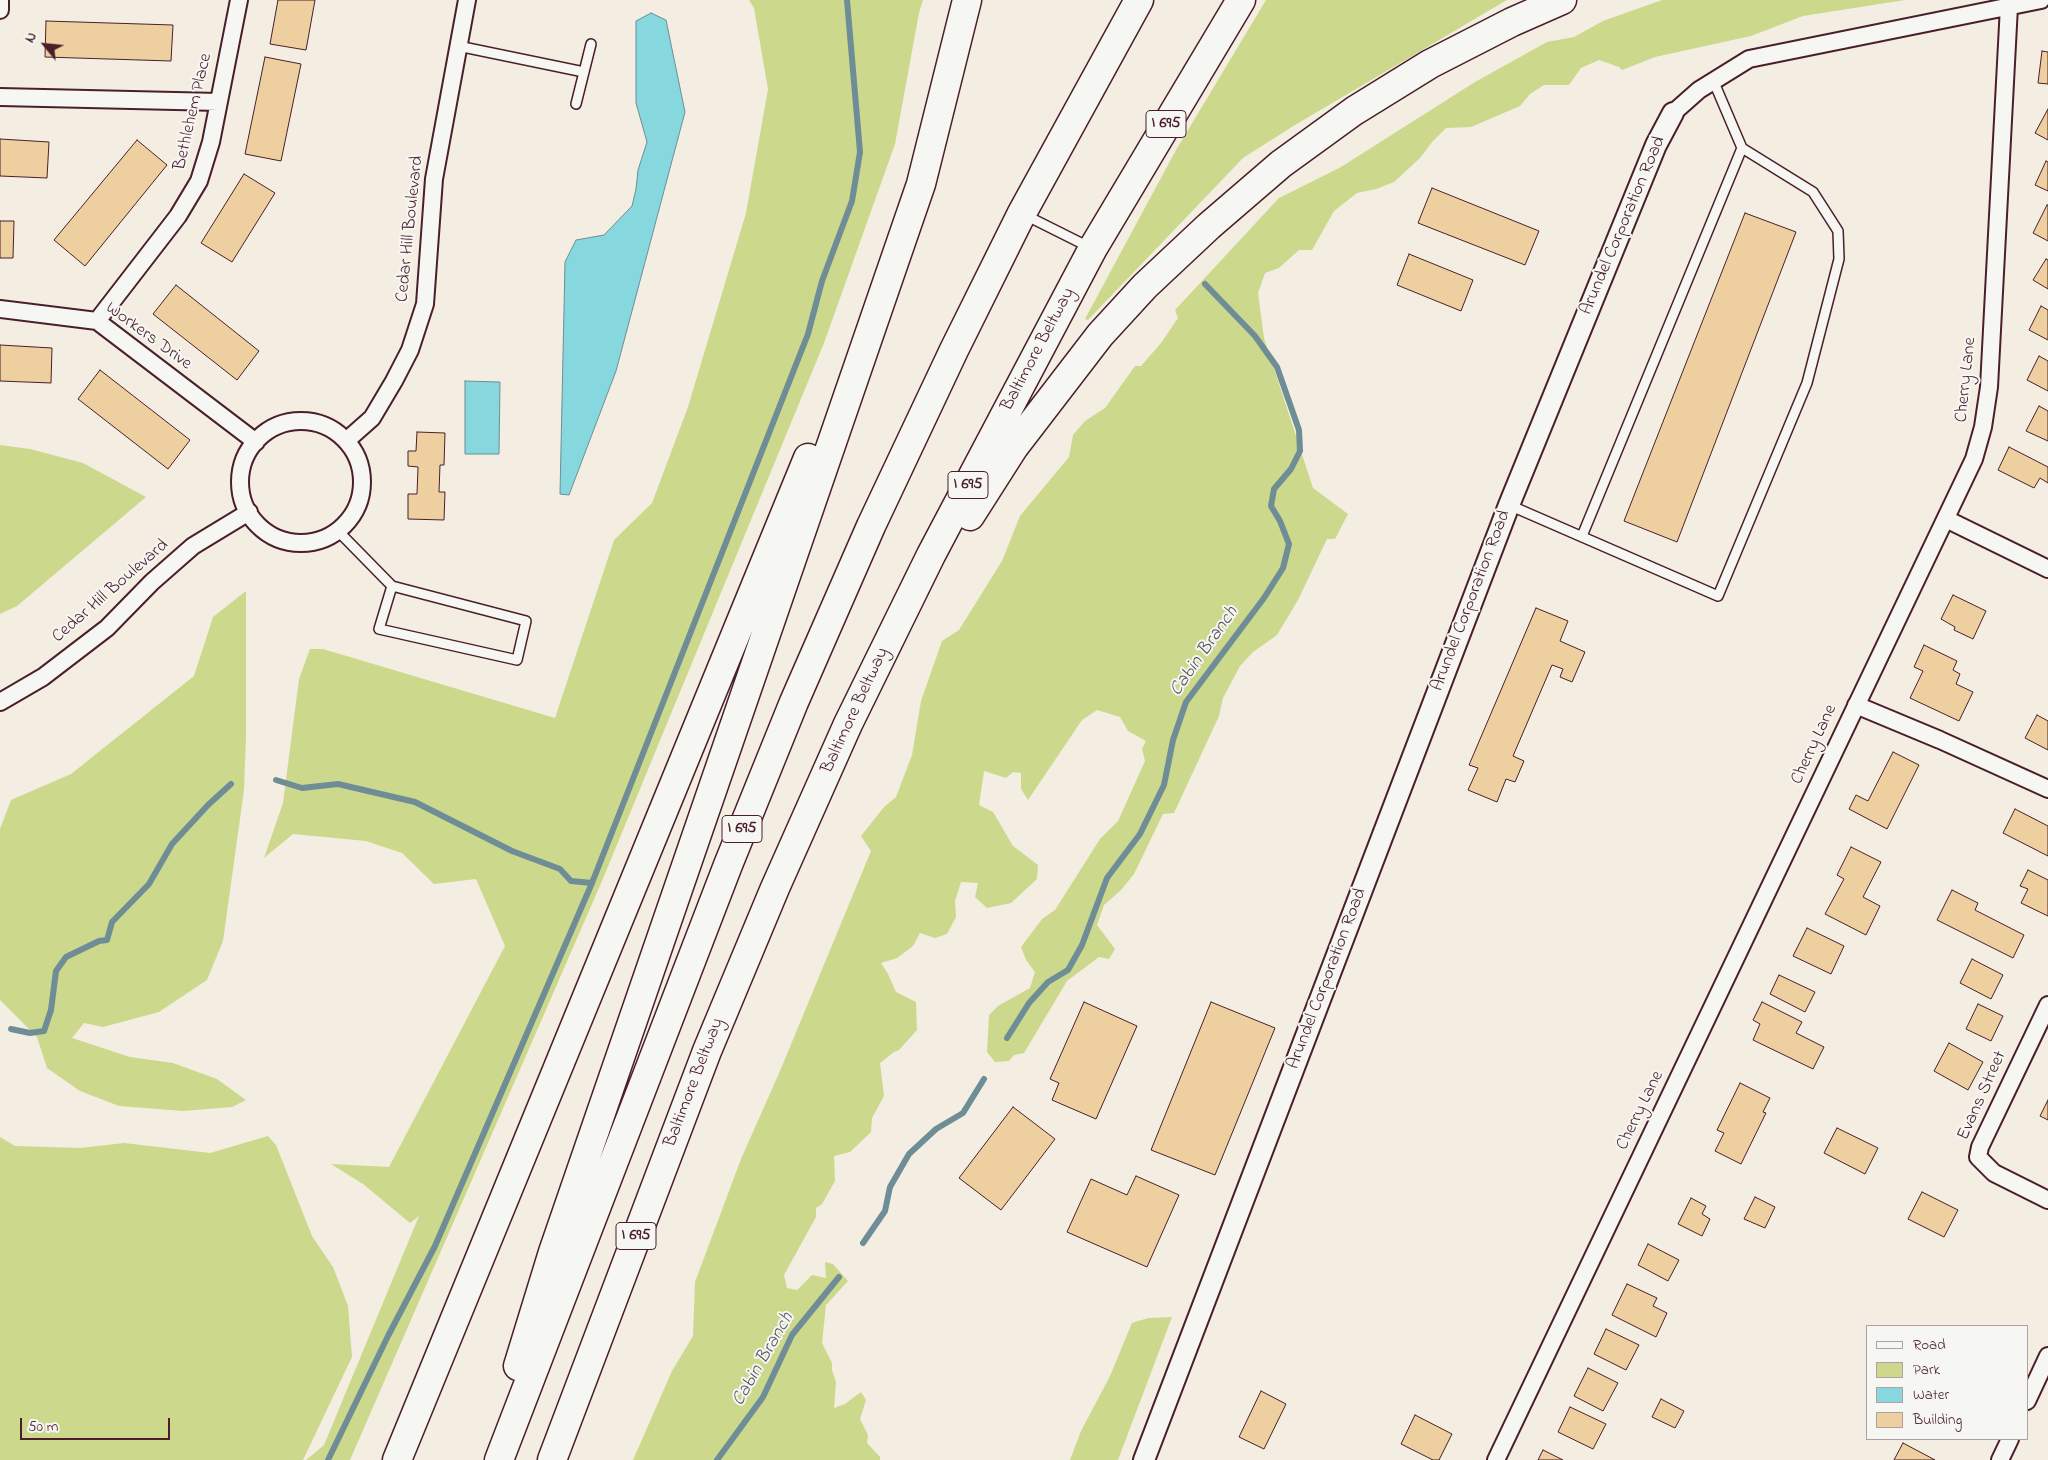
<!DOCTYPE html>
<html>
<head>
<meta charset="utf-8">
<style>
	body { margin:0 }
	#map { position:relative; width:2048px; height:1460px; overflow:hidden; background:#f4eee2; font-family:"Indie Flower",sans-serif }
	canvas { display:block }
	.legend { position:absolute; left:1866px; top:1325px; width:162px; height:115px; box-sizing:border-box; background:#f6f6f2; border:1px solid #b1a0a2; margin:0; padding:6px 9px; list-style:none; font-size:15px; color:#4a1f2b }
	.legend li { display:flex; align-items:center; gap:10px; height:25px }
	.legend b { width:25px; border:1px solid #b1a0a2 }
	.north { position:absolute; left:20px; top:20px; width:50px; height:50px; -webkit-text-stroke:4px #f6f6f2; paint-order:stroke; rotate:298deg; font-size:14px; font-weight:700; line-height:20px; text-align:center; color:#4a1f2b }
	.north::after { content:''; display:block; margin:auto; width:18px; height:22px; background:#4a1f2b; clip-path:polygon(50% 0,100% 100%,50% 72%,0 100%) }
	.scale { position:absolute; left:20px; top:1418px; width:150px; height:22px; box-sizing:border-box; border:2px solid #4a1f2b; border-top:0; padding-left:6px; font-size:15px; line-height:18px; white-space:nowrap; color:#4a1f2b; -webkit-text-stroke:4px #f6f6f2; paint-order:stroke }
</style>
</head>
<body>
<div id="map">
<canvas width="2048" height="1460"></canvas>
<ul class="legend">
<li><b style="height:6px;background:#f6f6f2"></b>Road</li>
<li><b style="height:14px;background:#ccd88b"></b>Park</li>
<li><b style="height:14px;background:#86d7de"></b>Water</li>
<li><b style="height:14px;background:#edcfa0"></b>Building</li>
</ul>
<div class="north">N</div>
<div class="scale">50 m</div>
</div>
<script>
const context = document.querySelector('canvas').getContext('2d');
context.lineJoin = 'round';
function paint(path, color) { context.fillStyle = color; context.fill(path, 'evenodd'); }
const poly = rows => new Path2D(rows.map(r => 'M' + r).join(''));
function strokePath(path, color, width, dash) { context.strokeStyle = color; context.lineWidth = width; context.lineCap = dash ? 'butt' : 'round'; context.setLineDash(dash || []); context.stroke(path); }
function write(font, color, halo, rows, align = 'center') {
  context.font = font + ' "Indie Flower",sans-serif'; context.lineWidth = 4; context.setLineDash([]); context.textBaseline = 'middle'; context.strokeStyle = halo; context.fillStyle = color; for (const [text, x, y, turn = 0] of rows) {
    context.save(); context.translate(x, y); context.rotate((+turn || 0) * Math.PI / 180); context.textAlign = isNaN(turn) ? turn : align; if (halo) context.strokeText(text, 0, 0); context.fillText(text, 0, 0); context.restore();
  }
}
const green = poly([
	[749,0,923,0,919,13,895,144,824,343,602,881,350,1460,306,1460,324,1445,419,1216,410,1223,363,1184,331,1164,389,1167,505,946,476,879,434,884,402,853,366,841,293,834,264,858,283,803,299,679,310,649,323,649,555,718,614,540,652,503,688,407,746,213,768,89,754,8],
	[1266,0,1507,0,1295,125,1243,158,1088,320,1085,319,1176,150],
	[1662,0,1905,0,1803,16,1751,36,1655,57,1622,70,1619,67,1599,60,1581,68,1569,85,1544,85,1530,94,1520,106,1471,127,1446,128,1433,141,1420,158,1394,182,1376,189,1357,193,1334,211,1312,250,1299,250,1279,268,1265,273,1258,293,1264,338,1313,488,1348,514,1335,539,1327,539,1298,600,1277,635,1253,652,1240,666,1223,698,1219,716,1174,813,1163,814,1134,874,1121,890,1104,905,1097,925,1115,949,1109,959,1099,957,1067,981,1024,1053,1014,1055,1009,1061,995,1062,987,1052,989,1015,998,1006,1030,988,1035,972,1026,960,1021,947,1042,919,1055,910,1100,839,1118,821,1145,761,1142,749,1146,741,1128,731,1120,717,1097,710,1082,720,1028,800,1021,789,1021,773,1013,772,1006,778,984,771,979,805,993,812,1013,846,1038,865,1037,879,1011,903,987,908,975,897,978,883,961,882,955,901,956,917,947,934,935,938,920,933,913,946,897,958,881,963,888,974,896,992,916,1002,917,1030,899,1050,894,1052,880,1063,884,1096,872,1118,871,1132,850,1152,834,1156,835,1181,822,1204,816,1208,816,1217,784,1275,787,1288,797,1290,812,1275,826,1278,825,1262,833,1264,848,1281,826,1305,822,1343,832,1363,832,1370,836,1382,834,1408,845,1404,861,1392,866,1400,860,1419,868,1435,867,1443,880,1457,880,1460,633,1460,672,1371,693,1336,695,1282,741,1159,780,1071,871,851,861,836,884,807,896,797,912,755,921,701,942,641,959,630,1002,561,1020,516,1069,457,1073,435,1085,421,1105,408,1135,366,1141,366,1161,343,1178,318,1175,310,1279,198,1341,167,1475,82,1547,42,1574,37,1603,21],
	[0,445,30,449,83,463,146,497,17,606,0,614],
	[246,591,246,736,244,790,223,941,207,980,159,1012,103,1027,84,1023,72,1038,130,1057,173,1063,217,1079,246,1100,232,1107,183,1111,119,1106,80,1091,47,1068,37,1037,0,1000,0,829,11,800,71,774,194,676,213,617],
	[268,1136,276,1145,312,1236,333,1267,348,1306,352,1357,303,1460,0,1460,0,1137,15,1146,80,1148,124,1143,210,1153],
	[1172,1317,1118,1460,1070,1460,1081,1431,1110,1376,1132,1323,1148,1318]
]);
const water = poly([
	[651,13,666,20,685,112,616,371,569,495,560,494,565,262,576,240,604,235,632,206,636,189,638,170,647,142,636,103,636,21,651,13],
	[465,381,500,382,499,454,465,454,465,381]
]);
const stream = poly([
	[276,780,302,788,338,784,415,802,512,851,560,869,571,881,592,883],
	[11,1029,30,1033,44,1031,51,1010,56,971,66,957,99,941,107,940,112,922,149,884,172,844,208,805,231,784],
	[1007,1038,1029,1003,1048,982,1068,970,1082,945,1107,878,1140,834,1164,785,1173,740,1186,702,1264,598,1283,568,1289,544,1280,521,1271,506,1274,489,1291,469,1300,451,1299,430,1277,367,1255,336,1205,284],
	[863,1243,885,1211,890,1187,909,1154,936,1129,963,1113,984,1079],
	[328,1460,388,1336,435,1246,592,883,808,334,822,281,852,201,860,152,847,0],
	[717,1460,763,1397,792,1335,839,1277]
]);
const building = poly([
	[278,0,315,0,306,50,270,44,278,0],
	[46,21,173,25,171,61,45,57,46,21],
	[2042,51,2048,52,2048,84,2038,83,2042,51],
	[265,57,301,64,281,161,245,154,265,57],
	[2048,109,2048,140,2035,133,2048,109],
	[0,139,49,142,47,178,0,176,0,139],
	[137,140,167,165,85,266,54,240,137,140],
	[2046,161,2048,162,2048,191,2035,185,2046,161],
	[244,174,275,193,232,262,201,243,244,174],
	[1432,188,1539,231,1525,265,1418,223,1432,188],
	[2047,205,2048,205,2048,241,2033,233,2047,205],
	[1745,213,1796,232,1677,542,1624,521,1745,213],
	[0,221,14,221,13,258,0,258,0,221],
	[1409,254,1473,280,1461,311,1397,285,1409,254],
	[2046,259,2048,260,2048,289,2033,280,2046,259],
	[176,285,259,351,237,380,153,314,176,285],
	[2041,306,2048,310,2048,340,2029,330,2041,306],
	[0,345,52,348,51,383,0,381,0,345],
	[2039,356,2048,361,2048,391,2027,380,2039,356],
	[100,370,190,440,168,469,78,399,100,370],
	[2039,406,2048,411,2048,441,2026,431,2039,406],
	[417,432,445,433,444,465,440,465,439,492,445,492,444,520,408,519,408,494,417,494,418,467,408,466,408,451,416,451,417,432],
	[2009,447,2048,467,2048,483,2040,478,2034,488,1998,470,2009,447],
	[1953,595,1986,611,1973,639,1954,630,1955,627,1941,619,1953,595],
	[1536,608,1568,621,1560,641,1585,652,1572,682,1560,677,1563,669,1552,665,1513,756,1524,761,1515,782,1506,779,1497,802,1468,790,1478,768,1469,765,1536,608],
	[1924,645,1957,661,1953,670,1960,674,1956,684,1973,692,1959,721,1910,698,1923,671,1914,667,1924,645],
	[2037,715,2048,721,2048,750,2025,738,2037,715],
	[1893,752,1919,765,1887,829,1849,809,1856,795,1868,801,1893,752],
	[2015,809,2048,826,2048,856,2003,833,2015,809],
	[1851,847,1881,862,1863,897,1880,906,1866,935,1825,914,1844,879,1837,875,1851,847],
	[2028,870,2048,880,2048,916,2021,903,2028,889,2020,886,2028,870],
	[1952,890,1978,903,1975,910,2024,935,2013,958,1937,920,1952,890],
	[1807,928,1844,946,1831,974,1793,956,1807,928],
	[1972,959,2003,975,1991,999,1960,983,1972,959],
	[1779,975,1815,992,1805,1012,1770,994,1779,975],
	[1084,1002,1137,1026,1096,1119,1052,1100,1059,1083,1050,1079,1084,1002],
	[1211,1002,1275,1028,1215,1175,1151,1150,1211,1002],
	[1762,1002,1802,1022,1796,1033,1824,1047,1813,1069,1753,1040,1760,1024,1753,1020,1762,1002],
	[1978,1004,2003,1016,1991,1041,1966,1029,1978,1004],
	[1949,1043,1983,1062,1968,1090,1934,1071,1949,1043],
	[1740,1083,1770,1098,1763,1112,1766,1113,1741,1164,1715,1151,1724,1133,1717,1130,1740,1083],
	[2048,1100,2048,1120,2040,1116,2048,1100],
	[1013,1107,1055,1139,1001,1210,959,1178,1013,1107],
	[1837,1128,1878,1148,1865,1174,1824,1153,1837,1128],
	[1136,1176,1179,1195,1147,1267,1067,1232,1091,1179,1127,1195,1136,1176],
	[1922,1192,1958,1210,1944,1237,1908,1219,1922,1192],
	[1755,1197,1775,1207,1765,1228,1744,1219,1755,1197],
	[1691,1198,1706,1206,1702,1214,1710,1219,1702,1236,1678,1224,1691,1198],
	[1648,1244,1679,1260,1668,1281,1638,1265,1648,1244],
	[1627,1284,1657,1298,1653,1306,1667,1313,1656,1337,1612,1315,1627,1284],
	[1606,1329,1639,1345,1626,1370,1594,1354,1606,1329],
	[1588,1368,1618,1383,1603,1411,1574,1396,1588,1368],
	[1261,1391,1286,1404,1264,1449,1239,1437,1261,1391],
	[1661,1399,1684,1411,1675,1428,1652,1417,1661,1399],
	[1570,1407,1606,1424,1593,1449,1558,1432,1570,1407],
	[1415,1415,1452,1434,1439,1460,1433,1460,1401,1444,1415,1415],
	[1903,1443,1935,1460,1894,1460,1903,1443],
	[1543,1450,1563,1460,1538,1460,1543,1450]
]);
const service = poly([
	[458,46,584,72],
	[576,104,591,44],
	[1025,215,1089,247],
	[1509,505,1718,596,1807,383,1839,259,1838,231,1813,192,1742,148,1713,80],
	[338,531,392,586,526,621,517,660,379,629,392,586],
	[1582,536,1742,148]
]);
const minor = poly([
	[0,10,0,0],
	[0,97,219,102],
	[1673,113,1699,90,1749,59,2041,0],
	[0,309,97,321,256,442],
	[97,321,178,216,199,181,211,142,239,0],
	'240 482a61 61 0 1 1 122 0a61 61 0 1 1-122 0Z',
	[346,441,372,418,394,381,410,350,425,304,434,179,467,0],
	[1946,519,2048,569],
	[0,702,43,677,107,628,152,582,193,546,249,512],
	[1856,705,1940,740,2048,789],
	[2048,1005,1980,1147,1978,1157,1994,1173,2048,1200],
	[2027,1401,2048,1356],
	[1496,1460,1974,459,1983,427,1989,387,2009,6],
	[2000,1460,2010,1439]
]);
const tertiary = poly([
	[1144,1460,1509,505,1656,145,1673,113]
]);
const motorway = poly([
	[970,516,1014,447,1100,335,1145,286,1209,226,1281,164,1354,111,1430,64,1512,22,1562,0],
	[518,1366,553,1252,921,184,967,0],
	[397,1460,808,458],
	[499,1460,728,865,794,702,871,526,954,350,1022,213,1139,0],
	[552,1460,707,1051,775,888,848,724,931,555,1093,248,1241,0]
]);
const shields = [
	[1166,124,40],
	[968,485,40],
	[742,829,40],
	[636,1236,40]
];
const shieldNames = [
	["I 695",1166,124],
	["I 695",968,485],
	["I 695",742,829],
	["I 695",636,1236]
];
const streetNames = [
	["Bethlehem Place",194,112,-77],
	["Arundel Corporation Road",1624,226,-67],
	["Cedar Hill Boulevard",411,229,-84],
	["Workers Drive",148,337,36],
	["Baltimore Beltway",1039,350,-62],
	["Cherry Lane",1967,380,-84],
	["Cedar Hill Boulevard",111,592,-41],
	["Arundel Corporation Road",1472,601,-69],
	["Baltimore Beltway",856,711,-65],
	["Cherry Lane",1815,745,-65],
	["Arundel Corporation Road",1328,979,-69],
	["Baltimore Beltway",695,1083,-69],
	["Evans Street",1983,1096,-66],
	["Cherry Lane",1641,1111,-64]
];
const waterNames = [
	["Cabin Branch",1205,652,-55],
	["Cabin Branch",764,1360,-60]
];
paint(green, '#ccd88b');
paint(water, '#86d7de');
strokePath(water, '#6e8d96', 1);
strokePath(stream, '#6e8d96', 6);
paint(building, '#edcfa0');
strokePath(building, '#4a1f2b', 1);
strokePath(service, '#4a1f2b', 12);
strokePath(minor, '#4a1f2b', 20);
strokePath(tertiary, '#4a1f2b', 24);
strokePath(motorway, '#4a1f2b', 31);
strokePath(service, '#f6f6f2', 9);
strokePath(minor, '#f6f6f2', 16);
strokePath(tertiary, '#f6f6f2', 20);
strokePath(motorway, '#f6f6f2', 28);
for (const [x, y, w] of shields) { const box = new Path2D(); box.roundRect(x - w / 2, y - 13.5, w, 27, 4); context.fillStyle = '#f6f6f2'; context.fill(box); strokePath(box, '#4a1f2b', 1); }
write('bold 16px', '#4a1f2b', null, shieldNames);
write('18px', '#4a1f2b', '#f6f6f2', streetNames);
write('italic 19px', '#5c5661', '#f6f6f2', waterNames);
</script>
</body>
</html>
